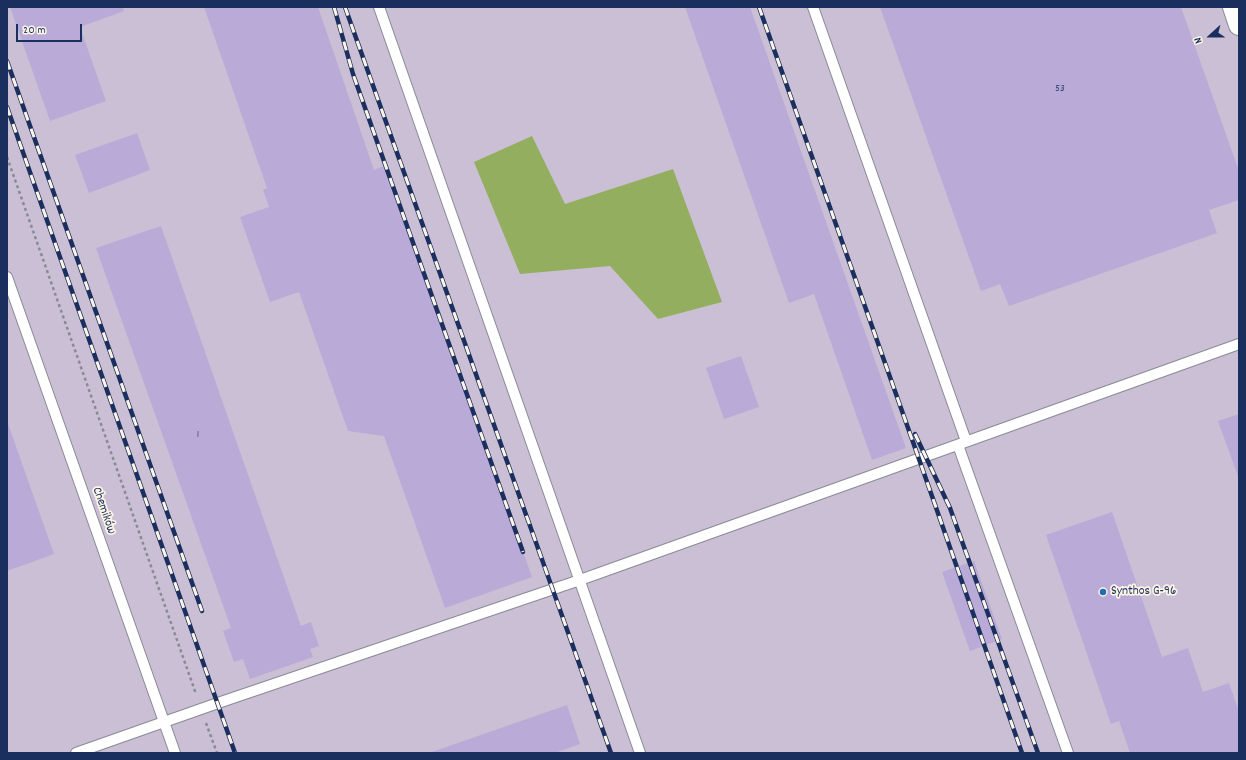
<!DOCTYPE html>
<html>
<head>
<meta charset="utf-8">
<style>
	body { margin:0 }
	#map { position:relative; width:1246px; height:760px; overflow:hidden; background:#f6e4c9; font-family:Dekko,sans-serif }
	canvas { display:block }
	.frame { position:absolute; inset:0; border:8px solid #1b2f5e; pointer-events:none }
	.north { position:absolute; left:1190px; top:16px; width:40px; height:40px; -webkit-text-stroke:3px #fcf5e5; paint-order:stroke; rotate:249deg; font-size:11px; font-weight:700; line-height:16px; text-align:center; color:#1b2f5e }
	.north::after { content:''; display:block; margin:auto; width:14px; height:18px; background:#1b2f5e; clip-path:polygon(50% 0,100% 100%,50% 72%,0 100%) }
	.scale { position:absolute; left:16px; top:24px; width:66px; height:18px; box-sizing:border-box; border:2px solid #1b2f5e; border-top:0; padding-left:5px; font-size:12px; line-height:14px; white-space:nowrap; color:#1b2f5e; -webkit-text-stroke:3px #fcf5e5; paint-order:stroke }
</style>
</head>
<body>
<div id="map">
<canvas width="1246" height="760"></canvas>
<div class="frame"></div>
<div class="north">N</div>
<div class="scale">20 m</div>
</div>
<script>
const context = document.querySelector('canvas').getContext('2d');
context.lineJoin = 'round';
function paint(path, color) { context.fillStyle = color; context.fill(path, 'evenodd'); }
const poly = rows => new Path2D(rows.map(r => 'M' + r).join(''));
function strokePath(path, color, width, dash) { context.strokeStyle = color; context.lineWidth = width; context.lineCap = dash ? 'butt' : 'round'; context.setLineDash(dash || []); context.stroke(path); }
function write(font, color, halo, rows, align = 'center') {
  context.font = font + ' Dekko,sans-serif'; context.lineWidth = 3.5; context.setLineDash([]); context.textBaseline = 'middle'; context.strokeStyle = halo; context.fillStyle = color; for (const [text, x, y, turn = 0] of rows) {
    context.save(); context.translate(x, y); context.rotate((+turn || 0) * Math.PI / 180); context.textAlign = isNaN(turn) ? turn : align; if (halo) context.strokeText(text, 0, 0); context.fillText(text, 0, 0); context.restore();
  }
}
const industrial = poly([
	[7,7,1239,7,1239,753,7,753]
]);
const forest = poly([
	[532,136,565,204,673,169,722,302,658,319,610,266,520,274,474,162]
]);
const building = poly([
	[10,7,123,7,124,11,80,27,106,101,50,121],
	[204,7,318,7,374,170,386,165,532,577,445,608,384,436,348,431,299,292,270,302,240,217,269,207,263,190,267,188],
	[685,7,750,7,906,448,872,460,814,294,789,303],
	[880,7,1181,7,1239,171,1239,200,1209,210,1217,233,1009,306,1000,284,981,291],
	[137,133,150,170,89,193,75,155],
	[161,226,301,626,311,622,319,646,310,649,313,657,250,679,243,659,234,662,223,631,231,628,96,248],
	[741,356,759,407,724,419,706,368],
	[1239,414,1239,479,1218,421],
	[7,421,54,554,7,571],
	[1112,512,1162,657,1188,648,1203,692,1229,683,1239,712,1239,753,1130,753,1119,721,1111,724,1046,535],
	[974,561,1002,639,970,651,942,572],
	[567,705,580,744,555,753,429,753]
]);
const path = poly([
	[7,157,196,694],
	[206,723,217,753]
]);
const lane = poly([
	[379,7,640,753],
	[813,7,966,441],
	[7,277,175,753],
	[958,445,1068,753],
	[76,753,218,703,580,580,1239,344]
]);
const street = poly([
	[1233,7,1239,25]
]);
const rail = poly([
	[334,7,353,74,523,552],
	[345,7,611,753],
	[759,7,919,459,1022,753],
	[7,61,202,611],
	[7,107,235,753],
	[915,434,950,508,1038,753]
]);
const markers = [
	[1103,592,4,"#1f6fb2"]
];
const numberNames = [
	["53",1060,89],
	["1",198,435]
];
const streetNames = [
	["Chemików",103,511,71]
];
const poiNames = [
	["Synthos G-96",1111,592]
];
paint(industrial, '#cbbfd5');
paint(forest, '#94ae60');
paint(building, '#baaad7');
strokePath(lane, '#888a94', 12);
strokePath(street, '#888a94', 22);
strokePath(path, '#888a94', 2.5, [3, 3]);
strokePath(lane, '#fff', 10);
strokePath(street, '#fff', 20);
strokePath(rail, '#1b2f5e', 4.5);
strokePath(rail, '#fcf5e5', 3, [9]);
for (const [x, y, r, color] of markers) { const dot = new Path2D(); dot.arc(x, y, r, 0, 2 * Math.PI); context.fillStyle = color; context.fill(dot); strokePath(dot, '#fcf5e5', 1.5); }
write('11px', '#434e7c', null, numberNames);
write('13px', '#1b2f5e', '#fcf5e5', streetNames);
write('13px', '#1b2f5e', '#fcf5e5', poiNames, 'left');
</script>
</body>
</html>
